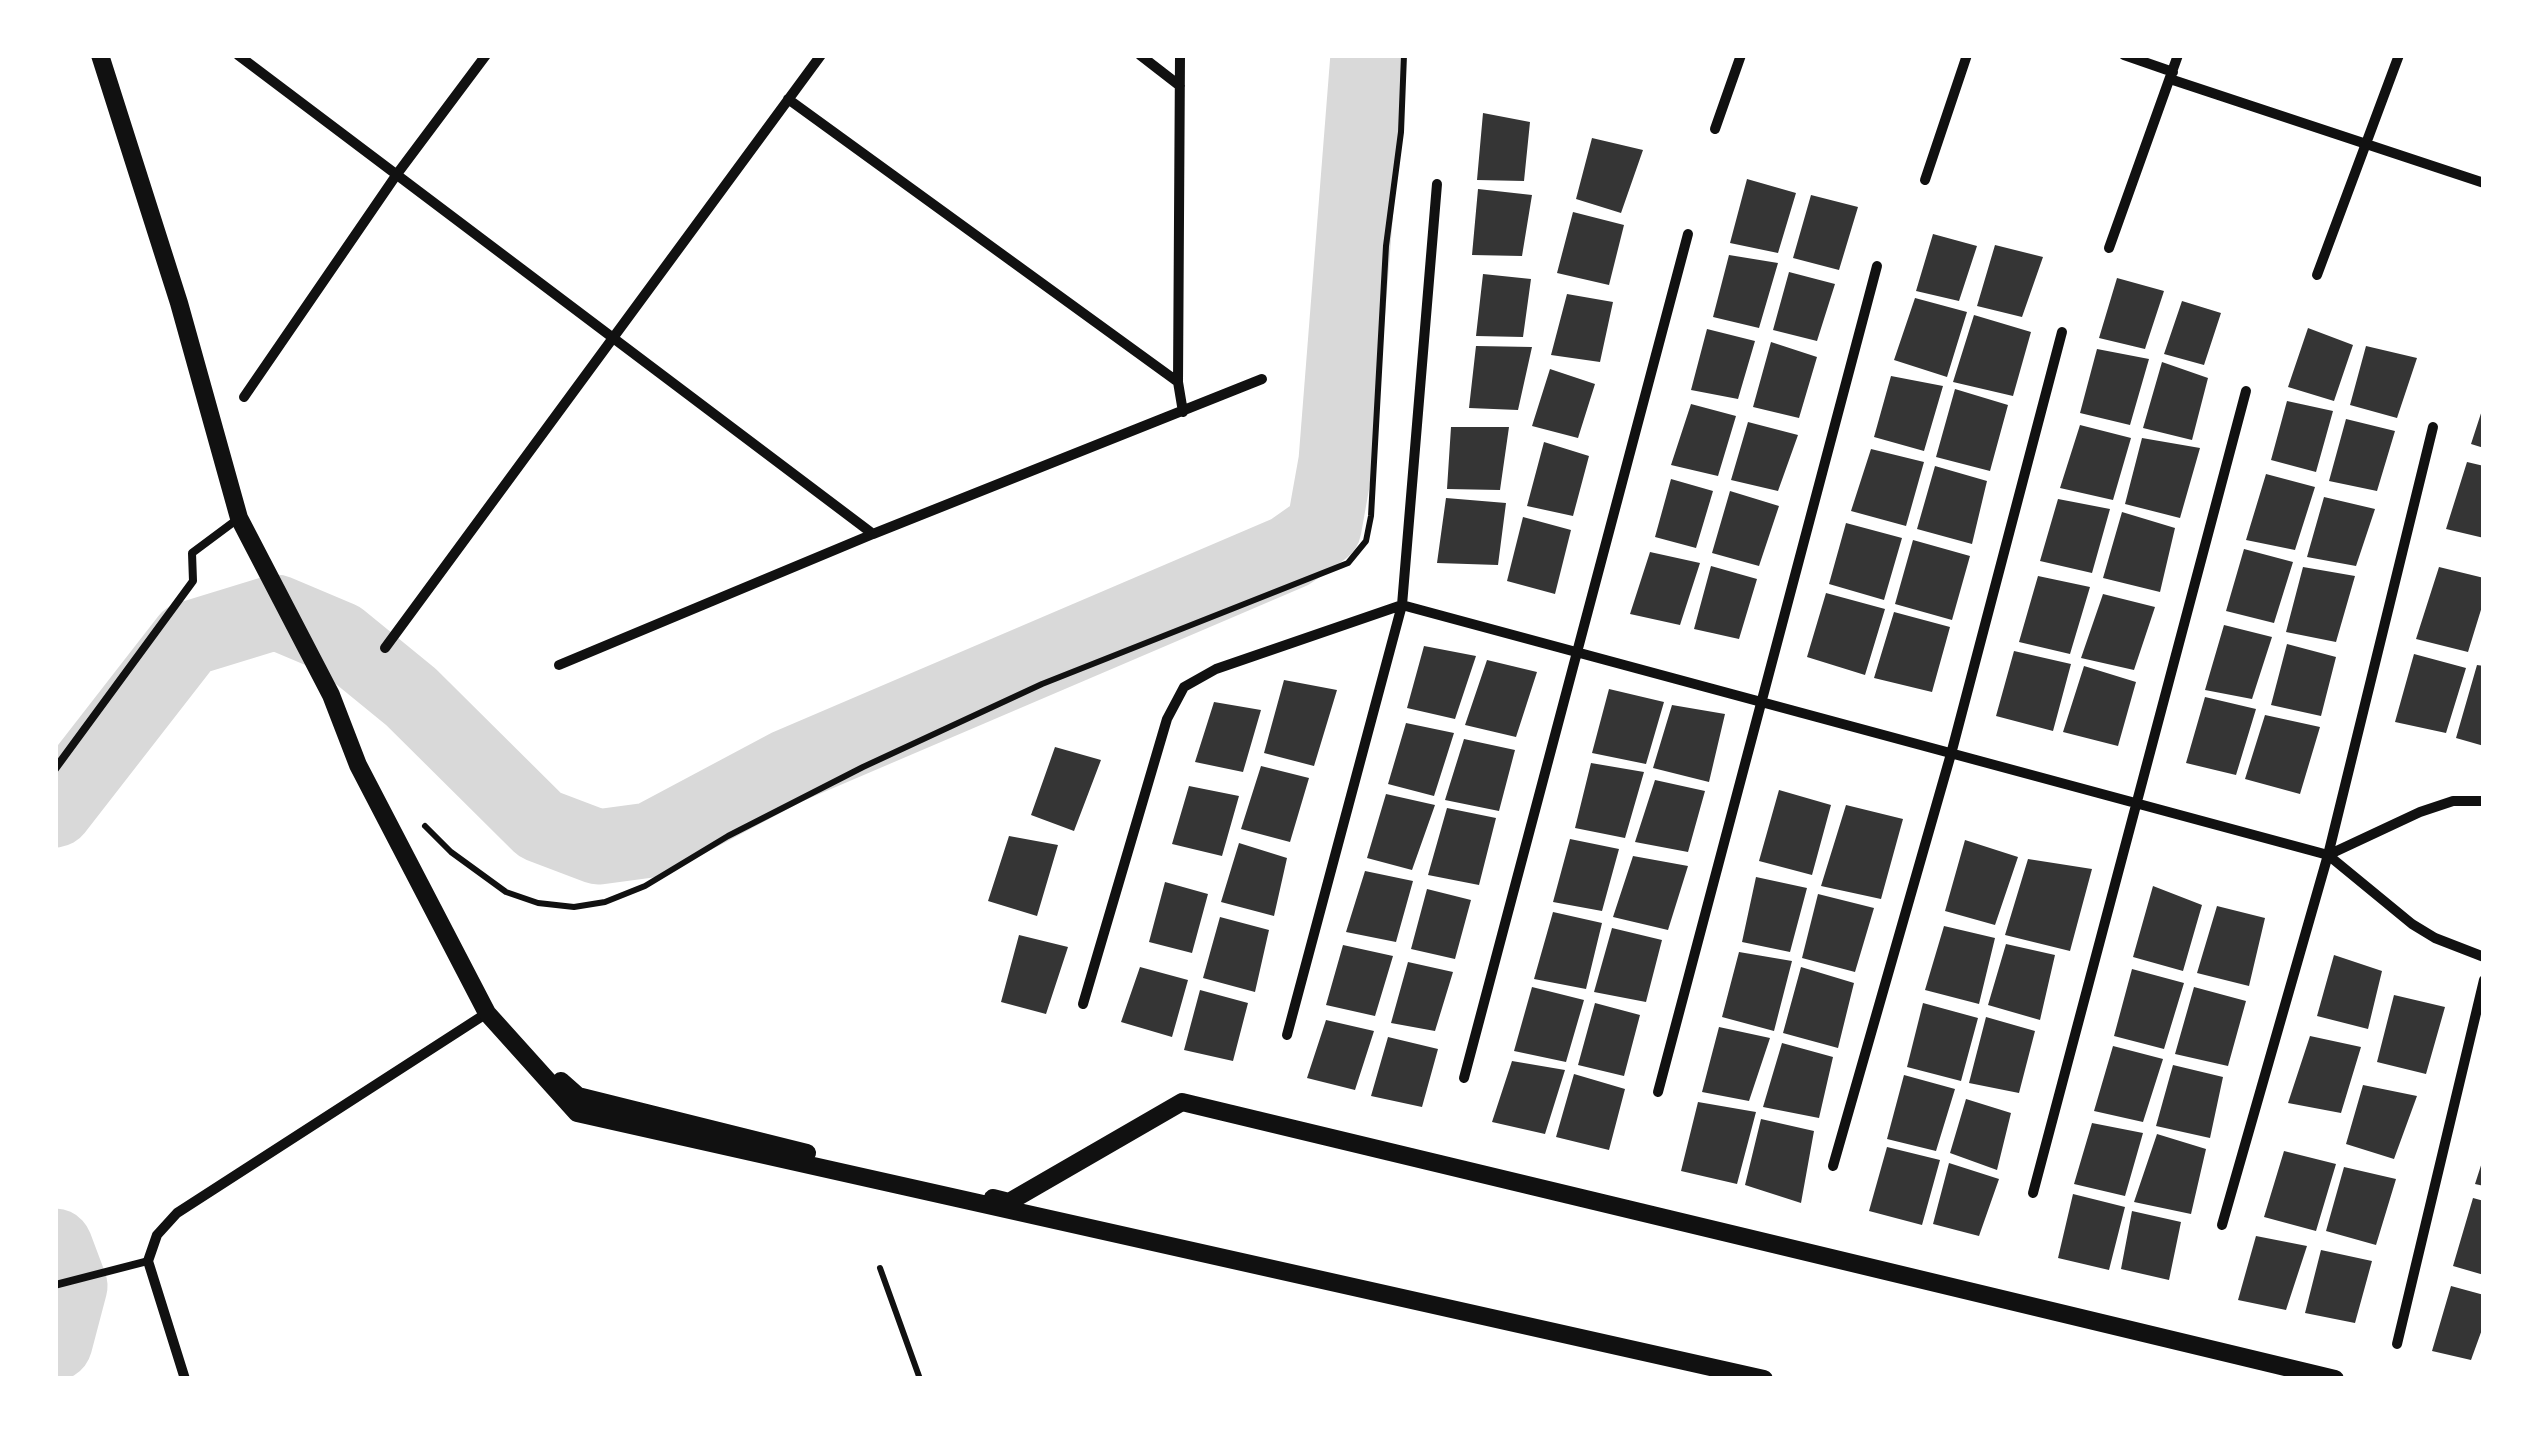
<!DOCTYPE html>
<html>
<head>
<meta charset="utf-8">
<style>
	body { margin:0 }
	#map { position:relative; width:2539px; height:1434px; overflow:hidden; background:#fff; font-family:Arial,sans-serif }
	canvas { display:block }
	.frame { position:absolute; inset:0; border:58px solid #fff; pointer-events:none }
</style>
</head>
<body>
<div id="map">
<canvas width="2539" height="1434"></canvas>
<div class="frame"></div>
</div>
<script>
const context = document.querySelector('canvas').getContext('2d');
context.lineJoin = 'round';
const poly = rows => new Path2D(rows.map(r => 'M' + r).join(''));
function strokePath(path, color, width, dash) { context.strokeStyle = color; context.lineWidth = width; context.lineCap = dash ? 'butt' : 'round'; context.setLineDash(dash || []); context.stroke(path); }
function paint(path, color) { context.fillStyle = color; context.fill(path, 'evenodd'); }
const river = poly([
	[55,810,188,639,276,612,340,639,411,697,540,825,598,847,650,840,787,767,1290,552,1324,528,1336,461,1368,55],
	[55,1246,70,1286,55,1343]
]);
const building = poly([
	[1483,113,1530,122,1524,181,1477,180],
	[1592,138,1643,150,1621,213,1576,199],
	[1747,179,1796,193,1778,253,1730,243],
	[1478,189,1532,195,1522,256,1472,255],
	[1811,195,1858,207,1839,270,1793,258],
	[1573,212,1624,225,1609,285,1557,273],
	[1933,234,1977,246,1959,301,1916,291],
	[1995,245,2043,257,2022,317,1977,306],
	[1729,255,1778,263,1759,328,1713,317],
	[1789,272,1835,284,1817,341,1773,330],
	[1483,274,1531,279,1523,337,1476,336],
	[2117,278,2164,291,2145,349,2099,338],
	[1567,294,1613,302,1600,362,1551,355],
	[1915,298,1967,312,1947,377,1894,360],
	[2182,301,2221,313,2204,365,2164,354],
	[1974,315,2031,332,2013,396,1953,382],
	[2308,328,2353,345,2334,401,2288,387],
	[1707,329,1755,341,1738,399,1691,390],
	[1771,342,1817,357,1799,418,1753,407],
	[1476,346,1532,347,1518,410,1469,408],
	[2366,346,2417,358,2397,418,2350,405],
	[2097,349,2149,359,2130,425,2080,413],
	[2162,362,2208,378,2192,440,2143,428],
	[1550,369,1595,384,1578,438,1532,426],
	[1891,376,1943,386,1924,451,1874,437],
	[1955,389,2008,405,1990,471,1936,457],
	[2287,401,2333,411,2316,472,2271,460],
	[1691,404,1736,416,1718,476,1671,465],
	[2484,404,2484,448,2471,444],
	[2346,419,2395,431,2377,491,2329,481],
	[1748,422,1798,435,1778,491,1731,480],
	[2080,425,2131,438,2113,500,2060,488],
	[1451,427,1509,427,1500,490,1447,489],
	[2142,438,2200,448,2180,518,2125,504],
	[1544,442,1589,456,1573,516,1527,506],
	[1871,449,1924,462,1906,526,1851,511],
	[2467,462,2484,466,2484,538,2446,529],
	[1935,466,1987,481,1972,544,1917,529],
	[2266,474,2315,487,2295,550,2246,540],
	[1671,479,1713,491,1696,548,1655,537],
	[1730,491,1779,506,1759,566,1712,553],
	[2324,497,2375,509,2356,566,2307,557],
	[1446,498,1506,503,1498,565,1437,563],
	[2058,499,2110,509,2092,573,2040,561],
	[2122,512,2175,528,2160,592,2103,578],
	[1523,517,1571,530,1555,594,1507,581],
	[1846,523,1902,538,1884,600,1829,584],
	[1913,540,1970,556,1952,620,1895,604],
	[2244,549,2293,562,2274,623,2226,611],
	[1650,552,1700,563,1680,625,1630,614],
	[1711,566,1757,579,1739,639,1694,629],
	[2303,567,2355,576,2336,642,2286,632],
	[2439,567,2484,578,2484,600,2468,652,2416,639],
	[2038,576,2090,587,2070,654,2019,642],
	[1826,593,1885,609,1865,675,1807,657],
	[2103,594,2155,607,2134,670,2081,658],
	[1894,612,1950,627,1932,692,1874,678],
	[2224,625,2272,637,2252,699,2205,690],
	[2287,644,2336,657,2321,716,2271,705],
	[1424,646,1476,656,1455,719,1407,708],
	[2014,651,2071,664,2053,731,1996,716],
	[2414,654,2466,668,2446,733,2395,722],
	[1487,660,1537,672,1516,737,1465,725],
	[2477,665,2484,666,2484,746,2456,738],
	[2084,666,2136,682,2118,746,2063,732],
	[1284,680,1337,690,1314,766,1264,753],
	[1609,689,1664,702,1646,764,1592,753],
	[2205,697,2256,709,2236,775,2186,763],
	[1214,702,1261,710,1243,772,1195,762],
	[1672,705,1725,714,1709,782,1653,768],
	[2265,715,2320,727,2300,794,2245,779],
	[1406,723,1454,733,1434,796,1388,784],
	[1464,739,1515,750,1499,811,1445,800],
	[1055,747,1101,760,1074,831,1031,815],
	[1591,763,1644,772,1625,838,1575,828],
	[1261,766,1309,778,1290,842,1241,829],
	[1655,780,1705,791,1688,852,1635,842],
	[1189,786,1239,796,1222,856,1172,844],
	[1779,790,1831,805,1812,875,1759,861],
	[1386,794,1435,805,1412,870,1367,858],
	[1846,805,1903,819,1881,899,1821,886],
	[1447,808,1496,818,1479,885,1428,875],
	[1009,836,1058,845,1037,916,988,901],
	[1570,839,1619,849,1602,911,1553,902],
	[1965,840,2018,857,1995,925,1945,911],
	[1239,843,1287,858,1274,916,1221,902],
	[1633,856,1688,866,1668,930,1613,917],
	[2028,859,2092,869,2070,951,2005,935],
	[1365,871,1413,881,1396,942,1346,932],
	[1756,877,1807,888,1790,952,1742,942],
	[1165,882,1208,894,1192,953,1149,942],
	[2153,886,2202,905,2183,971,2133,957],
	[1427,889,1471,900,1455,959,1411,949],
	[1818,894,1874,908,1855,972,1802,958],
	[2217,906,2265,918,2249,986,2197,973],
	[1553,912,1602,923,1586,989,1534,979],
	[1220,917,1269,930,1255,992,1203,978],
	[1944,926,1995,938,1979,1004,1925,990],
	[1612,928,1662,940,1646,1002,1594,992],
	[1019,935,1068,947,1046,1014,1001,1002],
	[2006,944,2055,955,2040,1020,1988,1005],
	[1343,945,1393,956,1375,1016,1326,1005],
	[1739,952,1792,961,1774,1031,1722,1017],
	[2334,955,2382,971,2368,1029,2317,1016],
	[1408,962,1453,972,1435,1031,1391,1023],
	[1140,967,1188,980,1172,1037,1121,1022],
	[1801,967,1854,983,1838,1048,1783,1033],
	[2132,969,2184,983,2164,1049,2114,1036],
	[1532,987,1584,1000,1566,1062,1514,1051],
	[2194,987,2246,1001,2228,1066,2175,1054],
	[1200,990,1248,1003,1233,1061,1184,1050],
	[2394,995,2445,1007,2426,1074,2377,1062],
	[1595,1003,1640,1015,1624,1076,1578,1065],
	[1923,1003,1978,1018,1961,1081,1907,1067],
	[1986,1017,2035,1031,2019,1093,1969,1083],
	[1326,1020,1374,1031,1355,1090,1307,1078],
	[1719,1027,1770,1038,1749,1101,1702,1092],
	[2310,1036,2361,1047,2341,1113,2288,1103],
	[1388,1037,1438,1049,1422,1107,1371,1096],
	[1782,1043,1833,1057,1819,1118,1763,1107],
	[2113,1046,2163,1059,2143,1122,2094,1111],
	[1512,1061,1565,1070,1545,1134,1492,1122],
	[2173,1065,2223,1077,2210,1138,2156,1126],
	[1574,1074,1625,1089,1609,1150,1556,1137],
	[1904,1075,1955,1089,1936,1151,1887,1139],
	[2363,1085,2417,1096,2394,1159,2346,1144],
	[1966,1099,2011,1113,1997,1170,1950,1153],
	[1698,1102,1756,1112,1737,1184,1681,1171],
	[1761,1119,1814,1131,1801,1203,1745,1185],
	[2092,1123,2143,1133,2125,1196,2074,1184],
	[2157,1134,2206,1149,2191,1214,2134,1202],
	[1887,1147,1940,1160,1922,1225,1869,1211],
	[2284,1151,2336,1164,2316,1231,2264,1217],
	[2484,1156,2484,1186,2475,1184],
	[1949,1163,1999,1179,1979,1236,1933,1224],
	[2344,1167,2396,1179,2376,1245,2326,1231],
	[2073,1194,2125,1207,2109,1270,2058,1258],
	[2473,1198,2484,1201,2484,1275,2453,1266],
	[2132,1211,2181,1222,2169,1280,2121,1269],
	[2256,1236,2307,1246,2286,1310,2238,1300],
	[2321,1250,2372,1261,2355,1323,2305,1313],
	[2451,1286,2484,1295,2484,1324,2471,1360,2432,1351]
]);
const path = poly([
	[425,826,451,852,506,892,538,903,574,907,605,902,645,886,728,836,863,767,1042,684,1348,563,1366,541,1371,516,1386,246,1401,132,1404,55],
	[880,1268,920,1379]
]);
const service = poly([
	[55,769,193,581,192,553,239,518],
	[55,1285,148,1261]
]);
const minor = poly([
	[238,55,873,534,1262,379],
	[1140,55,1180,86],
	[1180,55,1178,382,1183,412],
	[2124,55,2173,72],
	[2170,79,2484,183],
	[788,99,1178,382],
	[1715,129,1741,55],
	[1925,180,1967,55],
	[2109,248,2178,55],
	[2317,275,2399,55],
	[244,397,397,174,486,55],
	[385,648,821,55],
	[559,665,873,534],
	[2328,855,2420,812,2453,801,2484,801],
	[1083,1004,1167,719,1184,687,1216,669,1402,605,2328,855,2412,924,2435,938,2484,957],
	[1287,1035,1402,605,1437,184],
	[1464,1078,1688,234],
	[1658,1092,1877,266],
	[1833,1166,1951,754,2062,332],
	[2033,1193,2246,391],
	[2222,1225,2328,855,2433,427],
	[2397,1344,2484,980],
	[185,1379,148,1261,157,1235,177,1213,487,1013]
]);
const tertiary = poly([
	[100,55,179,303,239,518,331,695,358,765,487,1013,577,1113,1764,1379],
	[561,1081,578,1096,807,1153],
	[993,1198,1009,1202,1182,1102,2335,1379]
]);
strokePath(river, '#d9d9d9', 75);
paint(building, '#353535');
strokePath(path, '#111', 6);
strokePath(service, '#111', 8);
strokePath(minor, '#111', 10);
strokePath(tertiary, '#111', 18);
</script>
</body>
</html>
